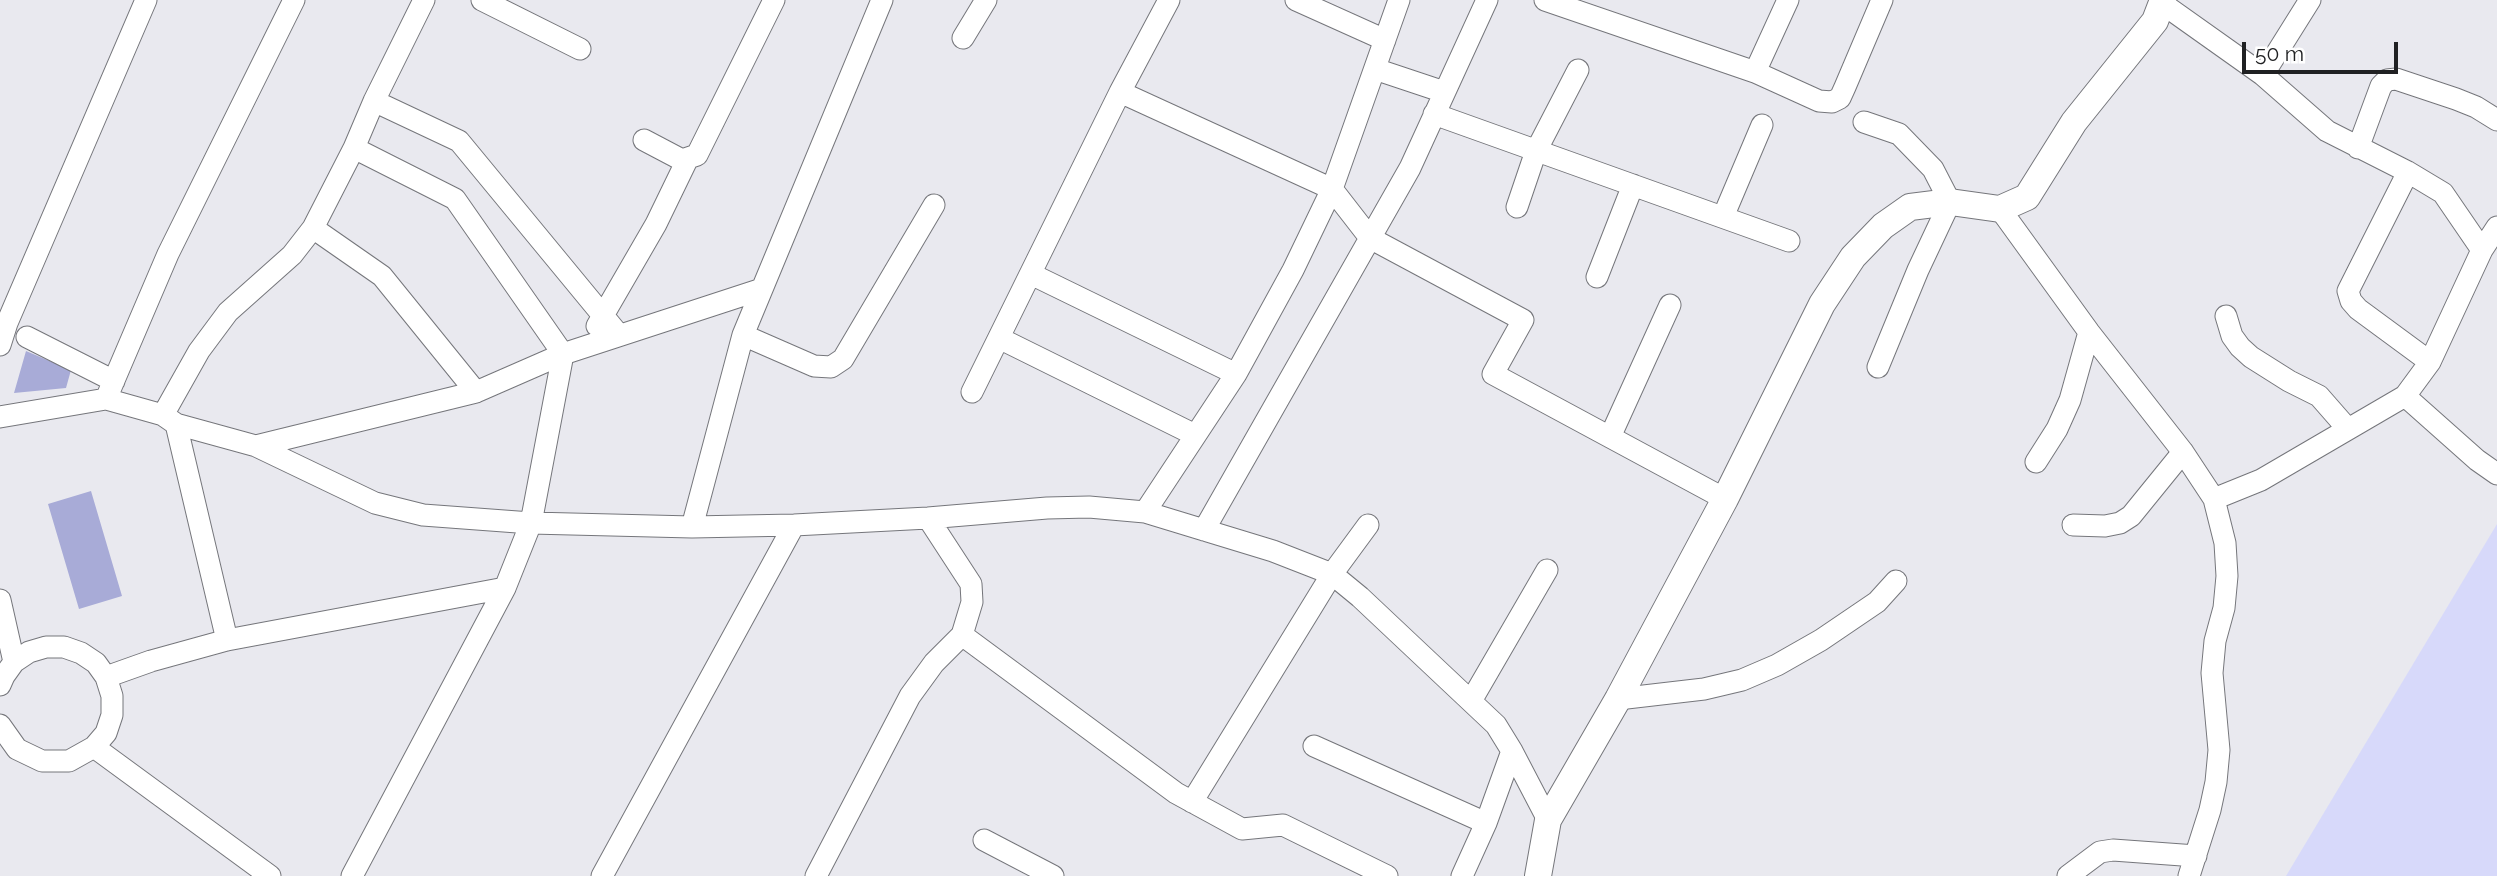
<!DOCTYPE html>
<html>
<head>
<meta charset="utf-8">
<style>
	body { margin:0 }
	#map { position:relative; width:2497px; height:876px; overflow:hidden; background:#e9e9ef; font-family:Raleway,sans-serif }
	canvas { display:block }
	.scale { position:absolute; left:2242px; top:42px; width:156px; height:32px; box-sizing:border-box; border:4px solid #202123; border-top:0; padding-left:9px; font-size:21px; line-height:24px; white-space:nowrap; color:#202123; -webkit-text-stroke:5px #fff; paint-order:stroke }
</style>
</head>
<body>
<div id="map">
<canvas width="2497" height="876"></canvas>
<div class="scale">50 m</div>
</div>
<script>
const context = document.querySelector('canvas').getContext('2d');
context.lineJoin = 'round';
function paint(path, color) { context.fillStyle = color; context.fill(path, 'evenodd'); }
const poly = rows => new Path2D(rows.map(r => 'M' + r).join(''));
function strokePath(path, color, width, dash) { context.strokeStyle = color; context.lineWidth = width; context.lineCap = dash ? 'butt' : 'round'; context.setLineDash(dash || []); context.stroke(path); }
const green = poly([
	[2497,524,2497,876,2286,876]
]);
const building = poly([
	[26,351,71,370,66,388,14,393],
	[91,491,122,596,79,609,48,504]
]);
const minor = poly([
	[482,0,580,49],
	[1296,0,1385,40],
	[1545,0,1755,72,1819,101,1832,102,1840,98,1845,87,1882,0],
	[2163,4,2263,75,2327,131,2408,172,2443,193,2482,250,2430,362,2405,396,2261,480,2214,499],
	[963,38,986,0],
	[1375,69,1444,92],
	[1755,72,1788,0],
	[2263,75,2310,0],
	[1120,92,1332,189,1370,238,1523,320,1493,374,1725,499],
	[374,101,459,141,619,335],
	[1434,114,1789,241],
	[1864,122,1899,134,1933,169,1950,202,1918,270,1878,367],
	[644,140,682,160,697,155,774,0],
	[2358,148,2381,86,2387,80,2396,79,2456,99,2476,107,2497,120],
	[2408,172,2348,291,2351,301,2358,309,2430,362],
	[1517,207,1536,151,1578,70],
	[2000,209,2089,332,2183,452,2214,499,2225,543,2227,576,2224,608,2215,641,2212,673,2219,750,2216,782,2210,810,2189,876],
	[1723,217,1762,125],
	[313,228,382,276,476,392],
	[2482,250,2497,227],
	[1031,274,1236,374],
	[1597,277,1633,185],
	[2226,316,2232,336,2240,347,2251,357,2289,381,2319,396,2347,428],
	[597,326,656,224,688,158],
	[743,335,814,366,831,367,843,359,934,205],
	[27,337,114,381],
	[999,338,1195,435],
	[0,345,7,323,146,0],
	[972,392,1120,92,1169,0],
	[2405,396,2477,460,2497,474],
	[106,399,168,254,294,0],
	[163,415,199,351,228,312,292,255,313,228,354,148,374,101,424,0],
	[0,417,106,399,163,415,176,424,227,640],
	[176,424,256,446,375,503,423,515,531,523,692,527,794,525,928,518,1047,508,1089,507,1145,512,1273,551,1332,574,1360,597,1496,725,1512,751,1548,820],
	[1610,437,1670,305],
	[256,446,476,392,563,354,762,289],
	[2036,462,2057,429,2070,400,2089,332],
	[1145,512,1236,374,1293,270,1332,189,1399,0],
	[2073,525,2105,526,2120,523,2131,516,2183,452],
	[692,527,743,335,882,0],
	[1204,530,1410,168,1487,0],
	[0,600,14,662],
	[962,635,1176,793,1242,829,1283,825,1387,876],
	[106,677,151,661,227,640,505,588],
	[0,685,4,676,14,662,29,652,46,647,64,647,81,653,96,663,106,677,112,696,112,715,106,733,94,747,69,761,42,761,17,749,0,725],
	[1618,699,1704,689,1742,680,1777,665,1821,640,1877,602,1896,581],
	[1471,701,1547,570],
	[1314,746,1486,823],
	[94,747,270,876],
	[1192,802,1332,574,1368,525],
	[984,840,1053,876],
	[352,876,505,588,531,523,563,354,455,199,354,148],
	[602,876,794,525],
	[816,876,910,696,934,663,962,635,972,602,971,584,928,518],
	[1462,876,1486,823,1512,751],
	[2068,876,2100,852,2113,850,2196,856]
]);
const tertiary = poly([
	[1538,876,1548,820,1618,699,1725,499,1822,304,1853,257,1883,226,1910,207,1950,202,2000,209,2027,197,2074,122,2155,21,2163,0]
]);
paint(green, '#d7d9fa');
paint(building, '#a8abd7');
strokePath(minor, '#75767b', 23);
strokePath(tertiary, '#75767b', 28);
strokePath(minor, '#fff', 21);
strokePath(tertiary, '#fff', 26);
</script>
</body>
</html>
